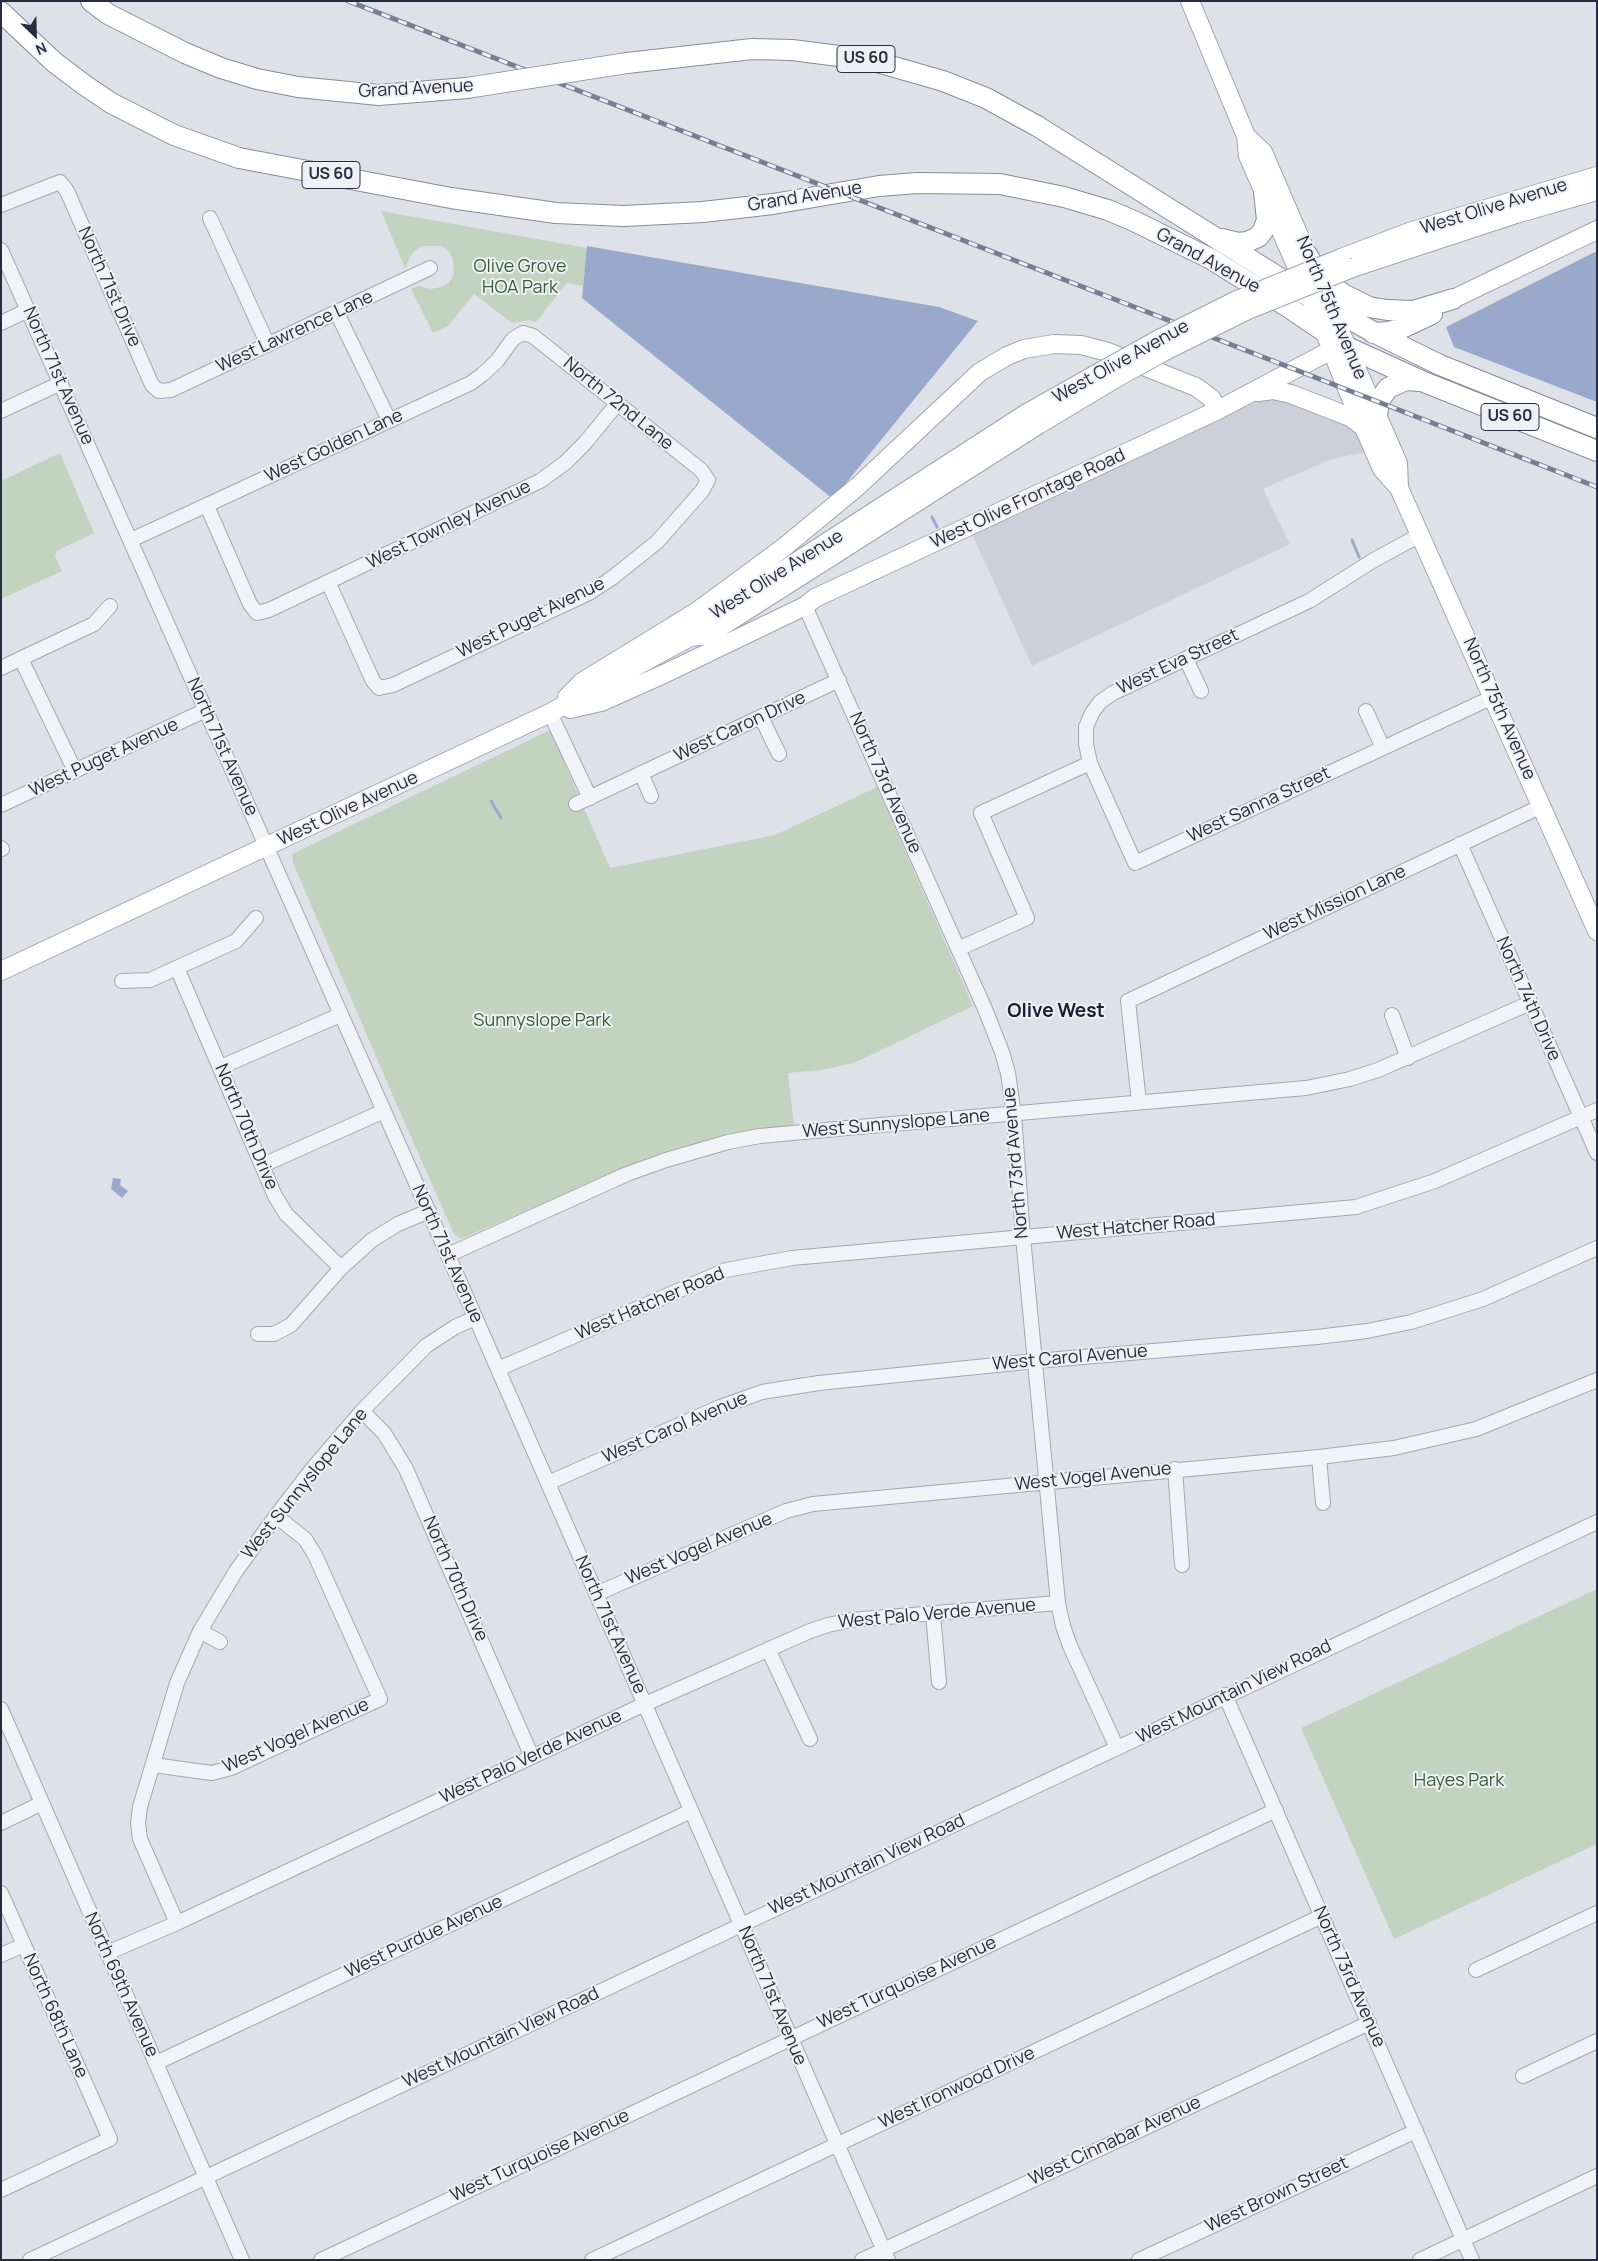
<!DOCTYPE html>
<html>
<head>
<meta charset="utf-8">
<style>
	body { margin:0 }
	#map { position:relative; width:1598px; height:2261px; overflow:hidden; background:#dfe1e9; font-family:Manrope,sans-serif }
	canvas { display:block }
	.frame { position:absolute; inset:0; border:2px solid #272d40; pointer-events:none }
	.north { position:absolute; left:10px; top:10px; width:50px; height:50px; -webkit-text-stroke:4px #eef0f6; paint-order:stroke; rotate:156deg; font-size:14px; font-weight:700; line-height:20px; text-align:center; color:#272d40 }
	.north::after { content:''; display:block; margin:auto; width:18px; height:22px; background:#272d40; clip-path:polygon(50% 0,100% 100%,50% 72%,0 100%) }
</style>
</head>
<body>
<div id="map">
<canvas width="1598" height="2261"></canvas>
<div class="frame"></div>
<div class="north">N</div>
</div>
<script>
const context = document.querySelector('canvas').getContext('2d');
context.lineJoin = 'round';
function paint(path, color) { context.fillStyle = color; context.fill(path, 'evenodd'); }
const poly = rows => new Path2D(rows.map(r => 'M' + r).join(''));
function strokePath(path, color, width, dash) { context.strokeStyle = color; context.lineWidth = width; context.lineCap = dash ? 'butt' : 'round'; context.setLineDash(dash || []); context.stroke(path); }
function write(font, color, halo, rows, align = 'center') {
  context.font = font + ' Manrope,sans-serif'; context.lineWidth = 4; context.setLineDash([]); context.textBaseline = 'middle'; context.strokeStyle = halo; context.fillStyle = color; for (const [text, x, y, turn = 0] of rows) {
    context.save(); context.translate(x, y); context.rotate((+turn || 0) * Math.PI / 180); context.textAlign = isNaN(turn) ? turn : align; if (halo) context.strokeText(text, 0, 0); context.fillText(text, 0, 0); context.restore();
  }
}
const built = poly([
	[1270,396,1347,420,1362,434,1369,451,1329,460,1263,489,1290,544,1032,666,972,534,1227,412,1263,397]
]);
const green = poly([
	[381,211,587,248,583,286,567,283,536,322,529,320,512,323,474,294,448,326,433,333,411,289,419,286,431,289,441,287,449,283,454,273,453,260,450,253,442,246,422,246,413,252,405,268],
	[60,453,94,533,57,551,55,556,62,571,1,599,1,481],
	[550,730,610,868,775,835,877,787,973,1006,854,1063,821,1070,788,1073,794,1126,738,1133,673,1149,635,1163,461,1239,454,1234,393,1096,293,863,292,854],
	[1597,1589,1597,1844,1394,1939,1301,1728]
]);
const water = poly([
	[587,246,939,307,978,321,833,499,582,298],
	[1597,251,1597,402,1454,347,1446,327],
	[113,1178,121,1179,120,1185,128,1191,122,1198,111,1189]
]);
const stream = poly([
	[932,517,937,527],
	[1352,540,1359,557],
	[491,801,501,818]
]);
const minor = poly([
	[1,205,60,182,67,191,152,385,159,391,171,390,430,268],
	[210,218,268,345],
	[1,250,448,1255,888,2260],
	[337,313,389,420],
	[1,323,28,310],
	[1,411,61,383],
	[207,506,250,604,257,613,269,610,540,481,565,463,585,443,617,404],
	[1420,535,1374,560,1309,601,1113,693,1100,702,1092,713,1086,727,1086,744,1090,763,1135,863,1493,697],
	[131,540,471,383,483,374,497,361,513,339,523,333,533,336,701,470,708,480,702,491,657,542,612,578,589,593,393,685,379,688,373,681,328,582],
	[805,606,985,1009,1002,1052,1008,1073,1014,1115,1023,1237,1058,1603,1063,1626,1070,1646,1117,1748],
	[21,659,75,771],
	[1186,659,1201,691],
	[1,668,94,624,110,606],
	[1366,711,1383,748],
	[550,713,590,798],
	[761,717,779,754],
	[641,773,651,796],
	[576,804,839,680],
	[1,805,206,710],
	[1460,844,1597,1153],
	[1,848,2,849],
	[958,949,1027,918,981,813,1090,763],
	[177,968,275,1196,286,1214,341,1268],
	[122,981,150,980,236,941,256,918],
	[1392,1015,1408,1058],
	[221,1067,340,1015],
	[1139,1102,1128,1001,1542,806],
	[263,1165,384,1111],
	[448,1255,627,1174,666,1160,728,1142,760,1136,858,1127,1306,1088,1350,1079,1378,1070,1530,1003],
	[258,1334,274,1334,291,1325,341,1268,372,1240,398,1224,429,1211],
	[498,1369,726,1270,792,1258,1356,1207,1435,1181,1597,1110],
	[362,1411,384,1433,406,1469,532,1757],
	[1319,1457,1323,1503],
	[1175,1469,1182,1565],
	[548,1483,720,1407,762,1392,819,1383,1036,1361,1317,1337,1367,1331,1411,1322,1483,1299,1597,1248],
	[596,1594,786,1511,813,1504,1319,1457,1394,1448,1476,1429,1597,1380],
	[933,1614,939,1682],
	[200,1631,220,1642],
	[768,1649,810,1739],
	[1225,1695,1472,2260],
	[1,1709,242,2260],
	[153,1765,212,1773,231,1768,380,1699,315,1555,305,1539,276,1516],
	[1,1823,42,1803],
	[1,1893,110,2139,1,2190],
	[177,1923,140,1839,138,1823,140,1807,177,1683,200,1631,236,1571,276,1516,313,1468,362,1411,426,1346,455,1327,475,1318],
	[107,1953,177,1923,645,1704,810,1631,828,1625,851,1620,1058,1603],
	[1,1955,24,1945],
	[1476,1970,1597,1913],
	[156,2063,691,1811],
	[1523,2076,1597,2041],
	[30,2260,1597,1522],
	[321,2260,1276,1810],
	[592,2260,1322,1916],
	[862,2260,1369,2023],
	[1139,2260,1416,2131],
	[1420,2260,1597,2176]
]);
const major = poly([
	[1190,1,1246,136,1248,156,1320,320,1347,389,1382,469,1399,488,1597,931],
	[1246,136,1263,152,1313,268],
	[1341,258,1412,231,1597,176],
	[1355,267,1516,214,1597,191],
	[1453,299,1597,230],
	[1327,301,1398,463,1399,488],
	[1258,392,1273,390,1291,394,1350,417,1365,428],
	[691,636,700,624,1027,413,1105,369],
	[567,697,582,682,696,612,783,548,857,487,980,372,1007,356,1024,349,1054,344,1081,345,1108,352,1196,387,1211,398,1218,410],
	[570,709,601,702,666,673,805,606,815,598,1218,410,1324,354,1343,348],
	[1,971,550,713,690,637,708,635,1038,425,1118,377]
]);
const highway = poly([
	[91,1,108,14,185,53,221,68,257,79,298,87,379,95,467,88],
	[1,12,54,62,83,84,111,103,174,135,239,158,451,198,556,213,624,216,703,212,773,204,879,186,917,183,1000,184,1064,197,1108,210,1136,222,1211,259,1288,307,1347,347,1424,382,1597,451],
	[627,63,752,49,792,50,870,60,943,81,986,98,1037,126,1310,297,1377,334,1440,365,1597,428],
	[1222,239,1238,243,1247,242,1258,237,1263,231,1267,220,1264,192],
	[1308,256,1318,273,1327,282,1343,294,1369,307,1387,310,1413,311,1453,299],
	[1373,333,1389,332,1402,328,1432,314],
	[1377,416,1379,401,1388,388,1406,380,1420,381]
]);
const rail = poly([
	[348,1,1597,487]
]);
const majorBridge = poly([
	[1105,369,1159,339,1237,300,1341,258],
	[1118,377,1167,350,1248,310,1355,267]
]);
const highwayBridge = poly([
	[467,88,627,63]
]);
const shields = [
	[866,59,58],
	[331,175,58],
	[1510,417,58]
];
const shieldNames = [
	["US 60",866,59],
	["US 60",331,175],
	["US 60",1510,417]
];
const streetNames = [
	["Grand Avenue",416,89,-3],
	["Grand Avenue",805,197,-9],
	["West Olive Avenue",1494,207,-17],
	["Grand Avenue",1208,261,29],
	["North 71st Drive",109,287,66],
	["North 75th Avenue",1331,308,67],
	["West Lawrence Lane",295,332,-25],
	["West Olive Avenue",1121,362,-29],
	["North 71st Avenue",58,376,66],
	["North 72nd Lane",618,404,39],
	["West Golden Lane",334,446,-25],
	["West Olive Frontage Road",1028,499,-25],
	["West Townley Avenue",449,525,-26],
	["West Olive Avenue",777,575,-32],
	["West Puget Avenue",531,618,-26],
	["West Eva Street",1178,662,-25],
	["North 75th Avenue",1499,709,66],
	["West Caron Drive",740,727,-25],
	["North 71st Avenue",222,747,66],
	["West Puget Avenue",104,758,-25],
	["North 73rd Avenue",885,783,66],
	["West Sanna Street",1259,805,-25],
	["West Olive Avenue",348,809,-25],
	["West Mission Lane",1335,903,-25],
	["North 74th Drive",1528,999,66],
	["West Sunnyslope Lane",896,1124,-5],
	["North 70th Drive",246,1127,67],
	["North 73rd Avenue",1016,1163,-95],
	["West Hatcher Road",1136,1227,-5],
	["North 71st Avenue",447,1254,66],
	["West Hatcher Road",650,1304,-23],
	["West Carol Avenue",1070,1358,-5],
	["West Carol Avenue",675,1428,-23],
	["West Vogel Avenue",1093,1477,-6],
	["West Sunnyslope Lane",305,1484,-51],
	["West Vogel Avenue",699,1549,-23],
	["North 70th Drive",455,1579,66],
	["West Palo Verde Avenue",937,1614,-5],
	["North 71st Avenue",610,1625,66],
	["West Mountain View Road",1234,1692,-26],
	["West Vogel Avenue",296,1736,-24],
	["West Palo Verde Avenue",531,1757,-25],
	["West Mountain View Road",867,1865,-25],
	["West Purdue Avenue",424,1937,-25],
	["North 73rd Avenue",1349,1977,66],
	["West Turquoise Avenue",907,1983,-25],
	["North 69th Avenue",121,1985,66],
	["North 71st Avenue",772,1996,67],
	["North 68th Lane",55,2016,66],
	["West Mountain View Road",501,2038,-25],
	["West Ironwood Drive",957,2088,-25],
	["West Cinnabar Avenue",1115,2141,-25],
	["West Turquoise Avenue",540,2156,-25],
	["West Brown Street",1277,2195,-25]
];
const parkNames = [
	["Olive Grove",520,267],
	["HOA Park",520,288],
	["Sunnyslope Park",542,1021],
	["Hayes Park",1459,1781]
];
const neighbourhoodNames = [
	["Olive West",1056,1012]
];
paint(built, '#cdd0db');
paint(green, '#c2d3bf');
paint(water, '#98a9cb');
strokePath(stream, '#98a9cb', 3);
strokePath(minor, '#a4a7b3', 16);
strokePath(major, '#9da4b5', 20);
strokePath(highway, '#858ca0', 22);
strokePath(minor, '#f2f3f7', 14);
strokePath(major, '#fff', 18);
strokePath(highway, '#fff', 20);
strokePath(rail, '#777e93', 5);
strokePath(rail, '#eef0f6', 3, [9]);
strokePath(majorBridge, '#9da4b5', 20, []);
strokePath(highwayBridge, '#858ca0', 22, []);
strokePath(majorBridge, '#fff', 18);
strokePath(highwayBridge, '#fff', 20);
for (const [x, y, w] of shields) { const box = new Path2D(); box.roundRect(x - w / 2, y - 13.5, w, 27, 4); context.fillStyle = '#eef0f6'; context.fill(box); strokePath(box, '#272d40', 1); }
write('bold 16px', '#272d40', null, shieldNames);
write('18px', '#272d40', '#eef0f6', streetNames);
write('18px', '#365d34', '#eef0f6', parkNames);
write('bold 19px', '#191e31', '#eef0f6', neighbourhoodNames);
</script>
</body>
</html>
